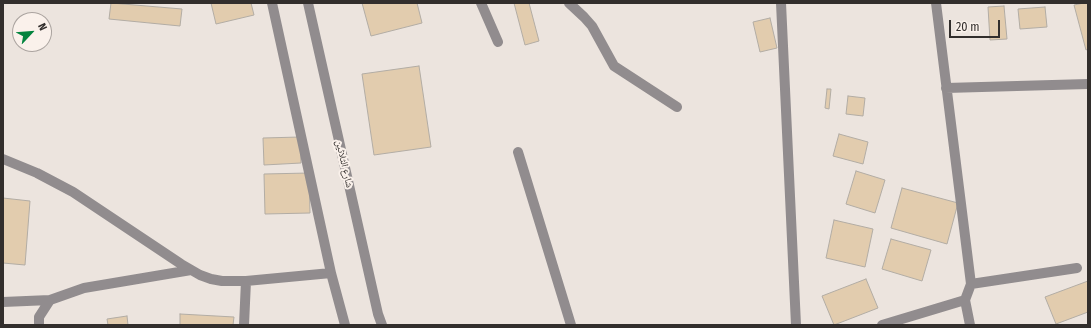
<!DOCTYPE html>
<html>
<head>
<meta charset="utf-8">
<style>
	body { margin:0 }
	#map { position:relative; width:1091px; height:328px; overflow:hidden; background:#ece4de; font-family:"Fira Sans Condensed",sans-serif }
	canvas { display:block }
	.frame { position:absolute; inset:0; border:4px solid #322e2c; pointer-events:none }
	.north { position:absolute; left:12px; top:12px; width:40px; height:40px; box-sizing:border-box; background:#faf1eb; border:1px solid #aaa39f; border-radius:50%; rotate:64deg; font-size:11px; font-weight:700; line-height:16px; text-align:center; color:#322e2c }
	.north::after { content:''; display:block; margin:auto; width:14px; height:18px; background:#03843e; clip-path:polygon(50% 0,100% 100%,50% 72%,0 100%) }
	.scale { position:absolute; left:949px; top:20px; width:51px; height:18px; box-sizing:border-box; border:2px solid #322e2c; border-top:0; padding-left:5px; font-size:12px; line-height:14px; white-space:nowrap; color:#322e2c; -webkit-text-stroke:3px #faf1eb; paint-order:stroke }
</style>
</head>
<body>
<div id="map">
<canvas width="1091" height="328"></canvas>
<div class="frame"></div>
<div class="north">N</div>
<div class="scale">20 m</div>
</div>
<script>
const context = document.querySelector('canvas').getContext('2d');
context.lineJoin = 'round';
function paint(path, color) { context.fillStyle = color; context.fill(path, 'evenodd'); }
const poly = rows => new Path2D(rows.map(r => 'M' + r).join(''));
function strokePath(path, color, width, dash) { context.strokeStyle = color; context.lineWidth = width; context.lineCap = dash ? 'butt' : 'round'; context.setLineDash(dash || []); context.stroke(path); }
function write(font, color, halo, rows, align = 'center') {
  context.font = font + ' "Fira Sans Condensed","Noto Naskh Arabic",sans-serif'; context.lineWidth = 4; context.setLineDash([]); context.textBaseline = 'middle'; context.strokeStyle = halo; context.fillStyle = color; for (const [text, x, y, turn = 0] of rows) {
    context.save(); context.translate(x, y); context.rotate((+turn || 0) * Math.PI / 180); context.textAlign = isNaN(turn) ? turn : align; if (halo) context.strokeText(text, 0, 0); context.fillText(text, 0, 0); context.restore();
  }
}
const building = poly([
	[111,3,182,9,180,26,109,19,111,3],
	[211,3,251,3,254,15,216,24,211,3],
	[362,3,417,3,422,23,371,36,362,3],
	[514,3,529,3,539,41,525,45,514,3],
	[1084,3,1088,3,1088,49,1086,50,1074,5,1084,3],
	[1004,6,1007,39,990,40,988,7,1004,6],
	[1045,7,1047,27,1020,29,1018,9,1045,7],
	[770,18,777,48,760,52,753,22,770,18],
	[419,66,431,147,374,155,362,74,419,66],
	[827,89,831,89,829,109,825,108,827,89],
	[848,96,865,98,863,116,846,114,848,96],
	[839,134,868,142,863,164,833,156,839,134],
	[300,137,301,163,264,165,263,138,300,137],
	[856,171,885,180,875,213,846,204,856,171],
	[309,173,310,213,265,214,264,174,309,173],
	[902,188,958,203,947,244,891,228,902,188],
	[3,198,30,201,25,265,3,263,3,198],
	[834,220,873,229,865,267,826,258,834,220],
	[891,239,931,250,922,281,882,269,891,239],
	[866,279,878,308,834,325,822,296,866,279],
	[1088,281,1088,312,1056,324,1045,297,1088,281],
	[180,314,234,317,233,325,180,325,180,314],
	[127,316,128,325,108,325,107,319,127,316]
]);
const minor = poly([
	[272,3,331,273,345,325],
	[308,3,378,314,382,325],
	[481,3,498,42],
	[569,3,584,17,592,26,614,66,677,107],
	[781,3,796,325],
	[936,3,971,284,965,300,970,325],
	[946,88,1088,84],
	[518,152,571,325],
	[3,159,37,173,73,192,181,264,200,275,211,279,222,281,246,281,331,273],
	[971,284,1077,268],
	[3,302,50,300],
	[39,325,39,317,50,300,84,288,191,270],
	[244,325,246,281],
	[882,325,965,300]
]);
const streetNames = [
	["شارع الثلاثين",344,164,77]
];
paint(building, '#e2ccae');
strokePath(building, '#b2aca4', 1);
strokePath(minor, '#918c8e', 10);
write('10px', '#322e2c', '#faf1eb', streetNames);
</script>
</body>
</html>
